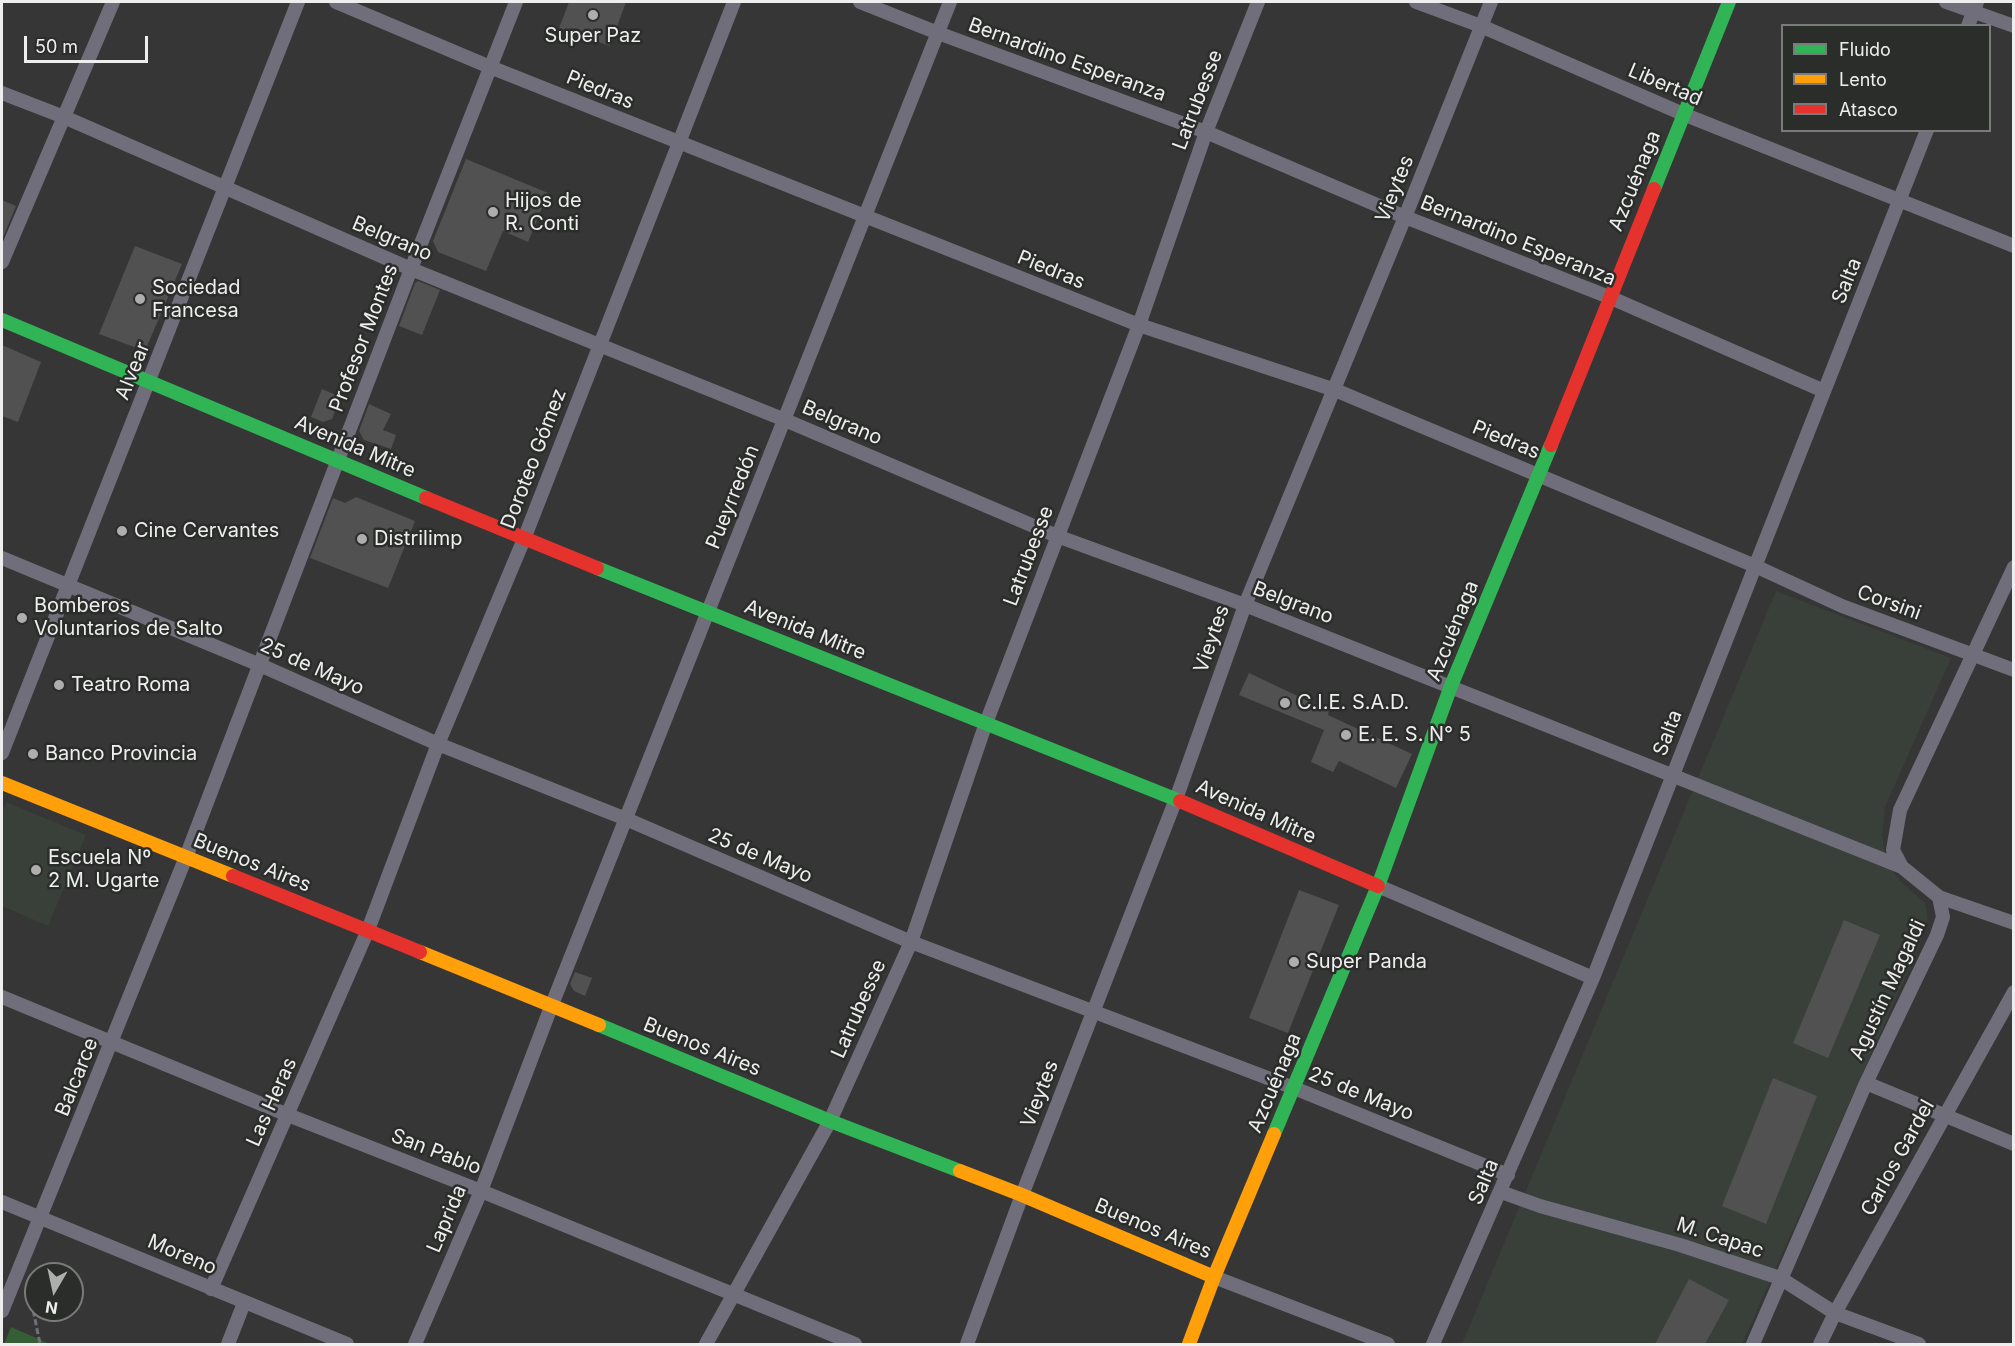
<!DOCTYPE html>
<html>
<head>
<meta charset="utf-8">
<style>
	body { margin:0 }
	#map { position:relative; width:2015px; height:1346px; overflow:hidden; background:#363636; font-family:Inter,sans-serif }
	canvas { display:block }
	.frame { position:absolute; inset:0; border:3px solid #edeeed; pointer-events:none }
	.legend { position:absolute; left:1781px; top:24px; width:210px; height:108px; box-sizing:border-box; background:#2b2d2b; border:2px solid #797a79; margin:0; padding:8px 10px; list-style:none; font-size:18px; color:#edeeed }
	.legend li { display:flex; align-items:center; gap:12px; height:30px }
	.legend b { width:30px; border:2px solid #797a79 }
	.north { position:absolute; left:24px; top:1262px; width:60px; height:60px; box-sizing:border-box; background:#2b2d2b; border:2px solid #797a79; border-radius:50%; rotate:189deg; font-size:16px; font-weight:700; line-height:24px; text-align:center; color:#edeeed }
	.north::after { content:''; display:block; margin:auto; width:21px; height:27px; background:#adaead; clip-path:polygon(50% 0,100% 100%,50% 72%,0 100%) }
	.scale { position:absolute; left:24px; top:36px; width:124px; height:27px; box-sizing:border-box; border:3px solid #edeeed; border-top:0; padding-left:8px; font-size:18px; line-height:21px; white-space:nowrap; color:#edeeed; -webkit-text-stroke:4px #2b2d2b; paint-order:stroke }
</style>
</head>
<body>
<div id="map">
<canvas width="2015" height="1346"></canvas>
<div class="frame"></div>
<ul class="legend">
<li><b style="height:8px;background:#30b455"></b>Fluido</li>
<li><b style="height:8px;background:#ff9f0a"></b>Lento</li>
<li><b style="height:8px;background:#e5322d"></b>Atasco</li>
</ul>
<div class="north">N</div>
<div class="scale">50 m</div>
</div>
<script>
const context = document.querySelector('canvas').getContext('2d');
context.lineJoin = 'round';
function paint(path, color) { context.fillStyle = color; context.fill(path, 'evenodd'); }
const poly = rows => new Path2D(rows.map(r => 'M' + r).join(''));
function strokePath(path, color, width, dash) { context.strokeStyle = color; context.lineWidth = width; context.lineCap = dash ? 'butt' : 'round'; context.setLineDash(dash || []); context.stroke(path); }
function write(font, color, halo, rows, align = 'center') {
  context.font = font + ' Inter,sans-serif'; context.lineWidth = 5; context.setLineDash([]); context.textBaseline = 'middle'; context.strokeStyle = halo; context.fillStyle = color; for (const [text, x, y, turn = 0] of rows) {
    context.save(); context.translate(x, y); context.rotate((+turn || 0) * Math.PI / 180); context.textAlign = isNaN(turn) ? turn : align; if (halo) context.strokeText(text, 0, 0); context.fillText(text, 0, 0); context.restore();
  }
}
const built = poly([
	[1776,591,1951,658,1885,807,1882,836,1886,861,1900,881,1925,903,1928,918,1918,949,1742,1344,1462,1344],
	[6,802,86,835,48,926,2,906,2,814]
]);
const green = poly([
	[11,1327,50,1344,4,1344]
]);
const building = poly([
	[569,2,626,2,610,46,559,28],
	[466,159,548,193,528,242,503,231,486,271,438,252,433,241],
	[2,200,16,206,2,240],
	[135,246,182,264,145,351,99,334],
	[418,281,440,290,422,335,399,326,415,283],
	[2,345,41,362,18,422,2,416],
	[322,389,340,397,332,419,323,422,311,417],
	[369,404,391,414,383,430,396,435,391,449,364,440,359,431],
	[356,497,415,521,388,588,310,558,333,498,345,503],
	[1249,673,1329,711,1328,715,1412,754,1396,788,1339,761,1333,772,1311,762,1324,730,1239,695],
	[1299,890,1339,905,1288,1033,1249,1018],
	[1844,920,1880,935,1828,1058,1793,1043],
	[575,972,592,978,585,996,574,991,570,984],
	[1773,1078,1817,1096,1766,1224,1722,1206],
	[1689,1279,1729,1300,1705,1344,1655,1344]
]);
const path = poly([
	[28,1284,40,1344]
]);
const street = poly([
	[336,2,490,67,1139,325,1335,390,1755,566,1842,606,2014,670],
	[860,2,938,33,1206,132,1405,217,1609,297,1824,391],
	[1416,2,1481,26,1683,114,2014,246],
	[1946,2,2014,26],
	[1968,26,1977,2],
	[2,93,64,117,411,269,785,420,1057,536,1245,605,1902,867],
	[2,262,113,2],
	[2,558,260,665,438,744,626,819,911,942,1294,1088,1508,1175],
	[2,753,298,2],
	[1378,886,1593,978],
	[1939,897,2014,923],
	[2,997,288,1115,481,1191,855,1344],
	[1866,1083,2014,1144],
	[1501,1192,1540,1206,1680,1245,1780,1278,1835,1313,1919,1344],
	[2,1202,347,1344],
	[1214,1277,1388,1344],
	[211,1289,368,930,438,744,524,539,734,2],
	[2,1311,186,857,411,269,516,2],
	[228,1344,244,1303],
	[415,1344,481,1191,551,1007,950,2],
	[706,1344,830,1121,911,942,986,723,1139,325,1206,132,1258,2],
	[967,1344,1022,1195,1176,799,1245,605,1405,217,1491,2],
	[1433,1344,1593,978,1927,130],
	[1753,1344,1866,1083,1937,935,1943,917,1939,897,1902,867,1893,850,1900,810,2014,567],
	[1820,1344,1835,1313,2014,992]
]);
const fast = poly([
	[1654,189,1729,2],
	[2,320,426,498],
	[597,568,1180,801],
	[599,1025,830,1121,960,1171],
	[1274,1134,1378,886,1451,686,1551,445]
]);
const slow = poly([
	[2,783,233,876],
	[420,952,599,1025],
	[960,1171,1022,1195,1214,1277],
	[1189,1344,1214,1277,1274,1134]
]);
const jam = poly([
	[1551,445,1654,189],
	[426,498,597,568],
	[1180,801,1378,886],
	[233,876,420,952]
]);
const markers = [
	[593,15,6,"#adaead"],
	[493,212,6,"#adaead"],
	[140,299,6,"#adaead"],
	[122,531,6,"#adaead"],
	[362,539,6,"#adaead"],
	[22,618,6,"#adaead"],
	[59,685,6,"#adaead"],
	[1285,703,6,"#adaead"],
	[1346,735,6,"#adaead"],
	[33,754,6,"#adaead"],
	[36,870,6,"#adaead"],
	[1294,962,6,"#adaead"]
];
const poiNames = [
	["Super Paz",593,36,"center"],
	["Hijos de",505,201],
	["R. Conti",505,224],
	["Sociedad",152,288],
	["Francesa",152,311],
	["Cine Cervantes",134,531],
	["Distrilimp",374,539],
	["Bomberos",34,606],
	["Voluntarios de Salto",34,629],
	["Teatro Roma",71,685],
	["C.I.E. S.A.D.",1297,703],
	["E. E. S. N° 5",1358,735],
	["Banco Provincia",45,754],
	["Escuela Nº",48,858],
	["2 M. Ugarte",48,881],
	["Super Panda",1306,962]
];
const streetNames = [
	["Bernardino Esperanza",1067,60,20],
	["Libertad",1665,85,23],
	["Piedras",600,90,22],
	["Latrubesse",1198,100,-69],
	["Azcuénaga",1635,181,-68],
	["Vieytes",1395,189,-68],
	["Belgrano",392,239,23],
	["Bernardino Esperanza",1518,241,22],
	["Piedras",1051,270,22],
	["Salta",1847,281,-68],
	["Profesor Montes",364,338,-69],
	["Alvear",133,371,-68],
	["Belgrano",842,423,23],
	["Piedras",1506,440,22],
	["Avenida Mitre",355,447,23],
	["Doroteo Gómez",534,459,-69],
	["Pueyrredón",733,497,-68],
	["Latrubesse",1029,556,-69],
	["Belgrano",1293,603,21],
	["Corsini",1889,603,20],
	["Avenida Mitre",805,630,22],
	["Azcuénaga",1453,631,-68],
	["Vieytes",1212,639,-71],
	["25 de Mayo",312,667,24],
	["Salta",1668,733,-69],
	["Avenida Mitre",1256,812,24],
	["25 de Mayo",760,856,23],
	["Buenos Aires",252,863,22],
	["Agustín Magaldi",1888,990,-65],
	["Latrubesse",859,1009,-66],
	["Buenos Aires",702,1047,22],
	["Balcarce",77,1077,-68],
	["Azcuénaga",1275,1083,-67],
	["Vieytes",1040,1094,-69],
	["25 de Mayo",1361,1094,22],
	["Las Heras",272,1102,-66],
	["San Pablo",436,1152,21],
	["Carlos Gardel",1898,1158,-61],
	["Salta",1484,1182,-67],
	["Laprida",447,1219,-67],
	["Buenos Aires",1153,1229,23],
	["M. Capac",1720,1238,18],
	["Moreno",182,1255,23]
];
paint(built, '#393f39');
paint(green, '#355e37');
paint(building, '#515151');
strokePath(path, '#717077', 3, [6, 3]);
strokePath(street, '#706e7a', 14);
strokePath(fast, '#30b455', 14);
strokePath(slow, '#ff9f0a', 14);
strokePath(jam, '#e5322d', 14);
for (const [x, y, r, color] of markers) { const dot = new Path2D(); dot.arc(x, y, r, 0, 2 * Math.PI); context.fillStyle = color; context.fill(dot); strokePath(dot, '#2b2d2b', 2); }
write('20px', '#edeeed', '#2b2d2b', poiNames, 'left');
write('20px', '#edeeed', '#2b2d2b', streetNames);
</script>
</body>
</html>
